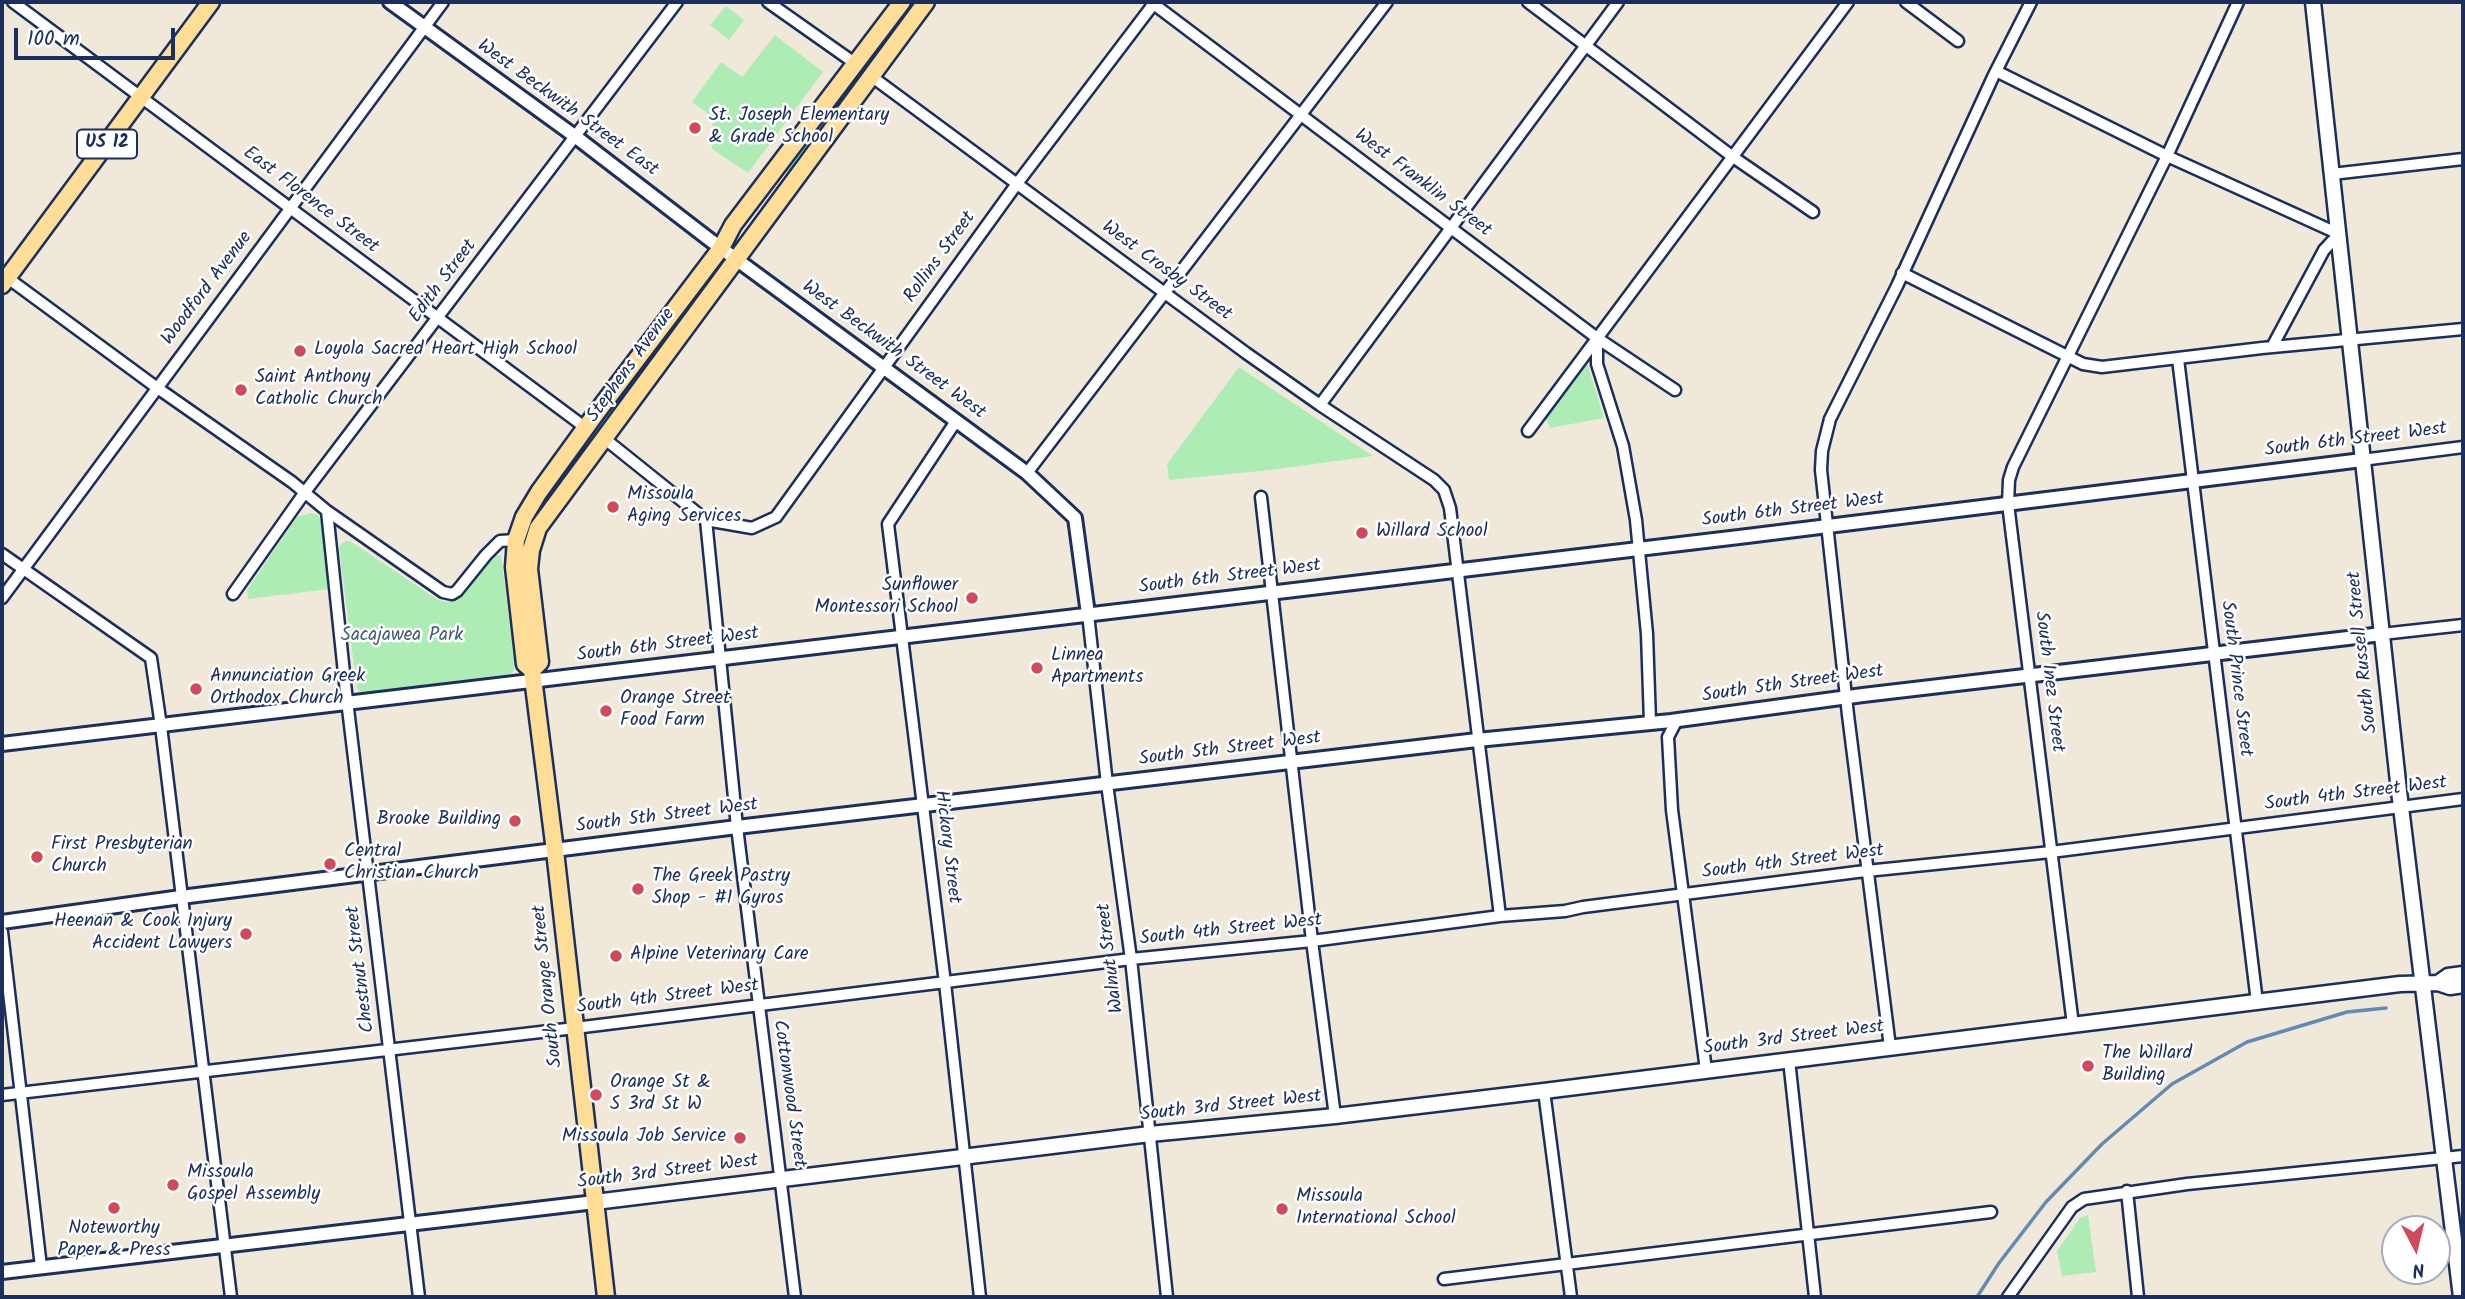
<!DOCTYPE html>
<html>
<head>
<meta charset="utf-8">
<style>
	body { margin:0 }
	#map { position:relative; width:2465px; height:1299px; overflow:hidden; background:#f0e9da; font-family:Kalam,sans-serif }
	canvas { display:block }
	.frame { position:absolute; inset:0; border:4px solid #1b2f5e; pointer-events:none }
	.north { position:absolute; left:2381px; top:1215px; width:70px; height:70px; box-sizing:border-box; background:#fff; border:2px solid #a4acbf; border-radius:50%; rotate:173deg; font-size:19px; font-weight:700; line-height:28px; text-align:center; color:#1b2f5e }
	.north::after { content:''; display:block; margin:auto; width:24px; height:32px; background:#d1495b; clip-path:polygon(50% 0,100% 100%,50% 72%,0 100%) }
	.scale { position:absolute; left:14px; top:28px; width:161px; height:32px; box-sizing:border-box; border:4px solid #1b2f5e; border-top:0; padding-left:9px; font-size:21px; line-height:24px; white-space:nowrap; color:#1b2f5e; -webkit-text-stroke:5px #fff; paint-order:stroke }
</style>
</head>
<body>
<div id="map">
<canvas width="2465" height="1299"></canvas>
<div class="frame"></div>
<div class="north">N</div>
<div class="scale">100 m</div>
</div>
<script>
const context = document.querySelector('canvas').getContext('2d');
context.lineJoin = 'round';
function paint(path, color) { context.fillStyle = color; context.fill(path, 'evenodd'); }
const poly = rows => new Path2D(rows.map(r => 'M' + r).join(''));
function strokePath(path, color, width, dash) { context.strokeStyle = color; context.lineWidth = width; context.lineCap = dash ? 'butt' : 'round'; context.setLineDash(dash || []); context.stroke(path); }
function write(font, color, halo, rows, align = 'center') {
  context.font = font + ' Kalam,sans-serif'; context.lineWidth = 5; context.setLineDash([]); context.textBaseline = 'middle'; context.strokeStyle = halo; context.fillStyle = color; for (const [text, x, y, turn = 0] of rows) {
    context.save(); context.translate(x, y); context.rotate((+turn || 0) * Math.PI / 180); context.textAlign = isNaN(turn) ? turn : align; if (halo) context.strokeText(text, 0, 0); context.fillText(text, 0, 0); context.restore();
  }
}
const green = poly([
	[909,2,915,2,788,174,784,172,790,160],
	[726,6,744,20,729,40,710,25],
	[775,35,823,72,748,173,712,149,713,117,692,102,721,62,742,77],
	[666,334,672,338,536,520,534,513,541,500],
	[1587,363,1604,418,1550,428,1546,419],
	[1239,367,1373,456,1270,470,1169,480,1167,464],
	[311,513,318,515,321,522,330,589,248,599,247,590,297,517],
	[350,541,438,600,447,602,455,600,464,595,490,558,494,555,501,555,515,669,510,674,361,693,357,689,339,548,343,542],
	[2088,1215,2096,1272,2062,1276,2057,1251,2080,1218]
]);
const stream = poly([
	[1977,1297,1999,1263,2046,1202,2102,1144,2172,1084,2247,1042,2347,1012,2386,1008]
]);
const minor = poly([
	[13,2,586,428],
	[768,2,856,64],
	[1151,2,1597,338,1675,390],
	[1528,2,1733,157,1813,212],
	[1906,2,1958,41],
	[1996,71,2167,156,2339,234,2324,250,2272,347],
	[871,76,1246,353,1320,405,1434,480,1444,490,1450,508,1500,916],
	[2332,174,2463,159],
	[1902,273,2083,364,2102,367,2262,348,2463,329],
	[5,276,156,387,292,482,327,511,443,592,452,594,457,591,486,555,500,541,516,540],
	[1597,339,1597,364,1623,446,1636,520,1647,634,1650,722],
	[2178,359,2257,1002],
	[1320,405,1618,2],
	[956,421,888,524,945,983,980,1297],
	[1528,431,1848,2],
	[605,439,706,520,752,528,776,517,1016,185,1155,2],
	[2362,460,2463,447],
	[1027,473,1387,2],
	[1261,497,1312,941,1335,1116],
	[327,511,346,692,419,1297],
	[706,520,737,827,795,1297],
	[2,554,151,658,161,726,231,1297],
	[233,594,305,492,677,2],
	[2,598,443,2],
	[1088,614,1107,784,1131,959,1167,1297],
	[2382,634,2463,625],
	[1677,720,1668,737,1672,810,1706,1070],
	[2,932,41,1267],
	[2073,1025,2008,504,2009,480,2013,467,2167,156,2238,2],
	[1890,1047,1848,715,1821,470,1822,451,1830,419,1897,286,1993,77,2031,2],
	[1789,1060,1815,1297],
	[1544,1091,1571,1297],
	[2,1095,575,1028,1131,959,1312,941,1500,916,1565,911,1583,907,1857,872,2051,852,2463,799],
	[2127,1191,2138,1297],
	[1444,1279,1991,1212],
	[2008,1297,2072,1207,2084,1199,2187,1184,2463,1156]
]);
const tertiary = poly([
	[390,2,576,137,710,240,1027,473,1075,518,1088,614],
	[2,744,1739,537,2362,460],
	[2,922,181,897,737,827,1477,740,1671,721,1863,695,2382,634],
	[2,1272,595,1202]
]);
const secondary = poly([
	[2313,2,2399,791,2461,1297],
	[2438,983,2448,976,2463,974],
	[595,1202,1150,1134,1335,1116,1544,1091,2400,984,2438,983,2450,987,2463,985]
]);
const primary = poly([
	[532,670,540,662,529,569,531,550,538,528,926,2],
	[532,670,525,664,514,567,516,540,524,517,539,492,597,412,721,248,733,225,902,2],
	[532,670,555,851,606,1297]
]);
const trunk = poly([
	[2,285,211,2]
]);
const markers = [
	[695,128,7,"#d1495b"],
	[300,351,7,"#d1495b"],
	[241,390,7,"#d1495b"],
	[613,507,7,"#d1495b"],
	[1362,533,7,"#d1495b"],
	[972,598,7,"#d1495b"],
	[1037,668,7,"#d1495b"],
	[196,689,7,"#d1495b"],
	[606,711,7,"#d1495b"],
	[515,821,7,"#d1495b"],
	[37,857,7,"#d1495b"],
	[330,864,7,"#d1495b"],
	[638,889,7,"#d1495b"],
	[246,934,7,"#d1495b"],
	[616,956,7,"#d1495b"],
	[2088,1066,7,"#d1495b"],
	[596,1095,7,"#d1495b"],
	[740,1138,7,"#d1495b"],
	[173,1185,7,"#d1495b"],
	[114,1208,7,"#d1495b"],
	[1282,1209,7,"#d1495b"]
];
const shields = [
	[107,144,60]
];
const shieldNames = [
	["US 12",107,144]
];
const streetNames = [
	["West Beckwith Street East",567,109,36],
	["West Franklin Street",1422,184,37],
	["East Florence Street",310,201,37],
	["Rollins Street",941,258,-54],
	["West Crosby Street",1166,272,36],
	["Edith Street",444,282,-53],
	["Woodford Avenue",208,289,-53],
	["West Beckwith Street West",893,351,36],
	["Stephens Avenue",632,366,-54],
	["South 6th Street West",2356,441,-7],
	["South 6th Street West",1793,511,-7],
	["South 6th Street West",1230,578,-7],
	["South 6th Street West",668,646,-7],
	["South Russell Street",2364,652,-96],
	["South Prince Street",2235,679,83],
	["South Inez Street",2048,682,83],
	["South 5th Street West",1793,685,-8],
	["South 5th Street West",1230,750,-7],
	["South 4th Street West",2356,795,-7],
	["South 5th Street West",667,817,-7],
	["Hickory Street",946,847,83],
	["South 4th Street West",1793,863,-7],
	["South 4th Street West",1231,931,-6],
	["Walnut Street",1112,958,-97],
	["Chestnut Street",362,969,-97],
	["South Orange Street",549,986,-96],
	["South 4th Street West",668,998,-7],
	["South 3rd Street West",1794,1039,-7],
	["Cottonwood Street",788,1094,82],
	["South 3rd Street West",1231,1107,-6],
	["South 3rd Street West",668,1173,-7]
];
const poiNames = [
	["St. Joseph Elementary",709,117],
	["& Grade School",709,139],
	["Loyola Sacred Heart High School",314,351],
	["Saint Anthony",255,379],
	["Catholic Church",255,401],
	["Missoula",627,496],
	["Aging Services",627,518],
	["Willard School",1376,533],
	["Sunflower",958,587,"right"],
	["Montessori School",958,609,"right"],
	["Linnea",1051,657],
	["Apartments",1051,679],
	["Annunciation Greek",210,678],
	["Orthodox Church",210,700],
	["Orange Street",620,700],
	["Food Farm",620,722],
	["Brooke Building",501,821,"right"],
	["First Presbyterian",51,846],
	["Church",51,868],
	["Central",344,853],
	["Christian Church",344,875],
	["The Greek Pastry",652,878],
	["Shop - #1 Gyros",652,900],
	["Heenan & Cook Injury",232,923,"right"],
	["Accident Lawyers",232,945,"right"],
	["Alpine Veterinary Care",630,956],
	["The Willard",2102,1055],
	["Building",2102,1077],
	["Orange St &",610,1084],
	["S 3rd St W",610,1106],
	["Missoula Job Service",726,1138,"right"],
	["Missoula",187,1174],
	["Gospel Assembly",187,1196],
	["Missoula",1296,1198],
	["International School",1296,1220],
	["Noteworthy",114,1230,"center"],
	["Paper & Press",114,1252,"center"]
];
const parkNames = [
	["Sacajawea Park",402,637]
];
paint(green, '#adedb5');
strokePath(stream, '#618bb4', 3.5);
strokePath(minor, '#1b2f5e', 15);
strokePath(tertiary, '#1b2f5e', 18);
strokePath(secondary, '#1b2f5e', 19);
strokePath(primary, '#1b2f5e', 21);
strokePath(trunk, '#1b2f5e', 21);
strokePath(minor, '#fff', 10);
strokePath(tertiary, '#fff', 12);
strokePath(secondary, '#fff', 14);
strokePath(primary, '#fedd96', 16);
strokePath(trunk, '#fedd96', 16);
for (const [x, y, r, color] of markers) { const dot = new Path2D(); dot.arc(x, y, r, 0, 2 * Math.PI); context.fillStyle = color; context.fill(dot); strokePath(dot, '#fff', 2.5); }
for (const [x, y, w] of shields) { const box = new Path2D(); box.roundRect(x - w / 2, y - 14.5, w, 29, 5); context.fillStyle = '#fff'; context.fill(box); strokePath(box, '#1b2f5e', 2); }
write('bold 18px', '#1b2f5e', null, shieldNames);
write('19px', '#1b2f5e', '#fff', streetNames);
write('19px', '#1b2f5e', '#fff', poiNames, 'left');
write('19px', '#405e74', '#fff', parkNames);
</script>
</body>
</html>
